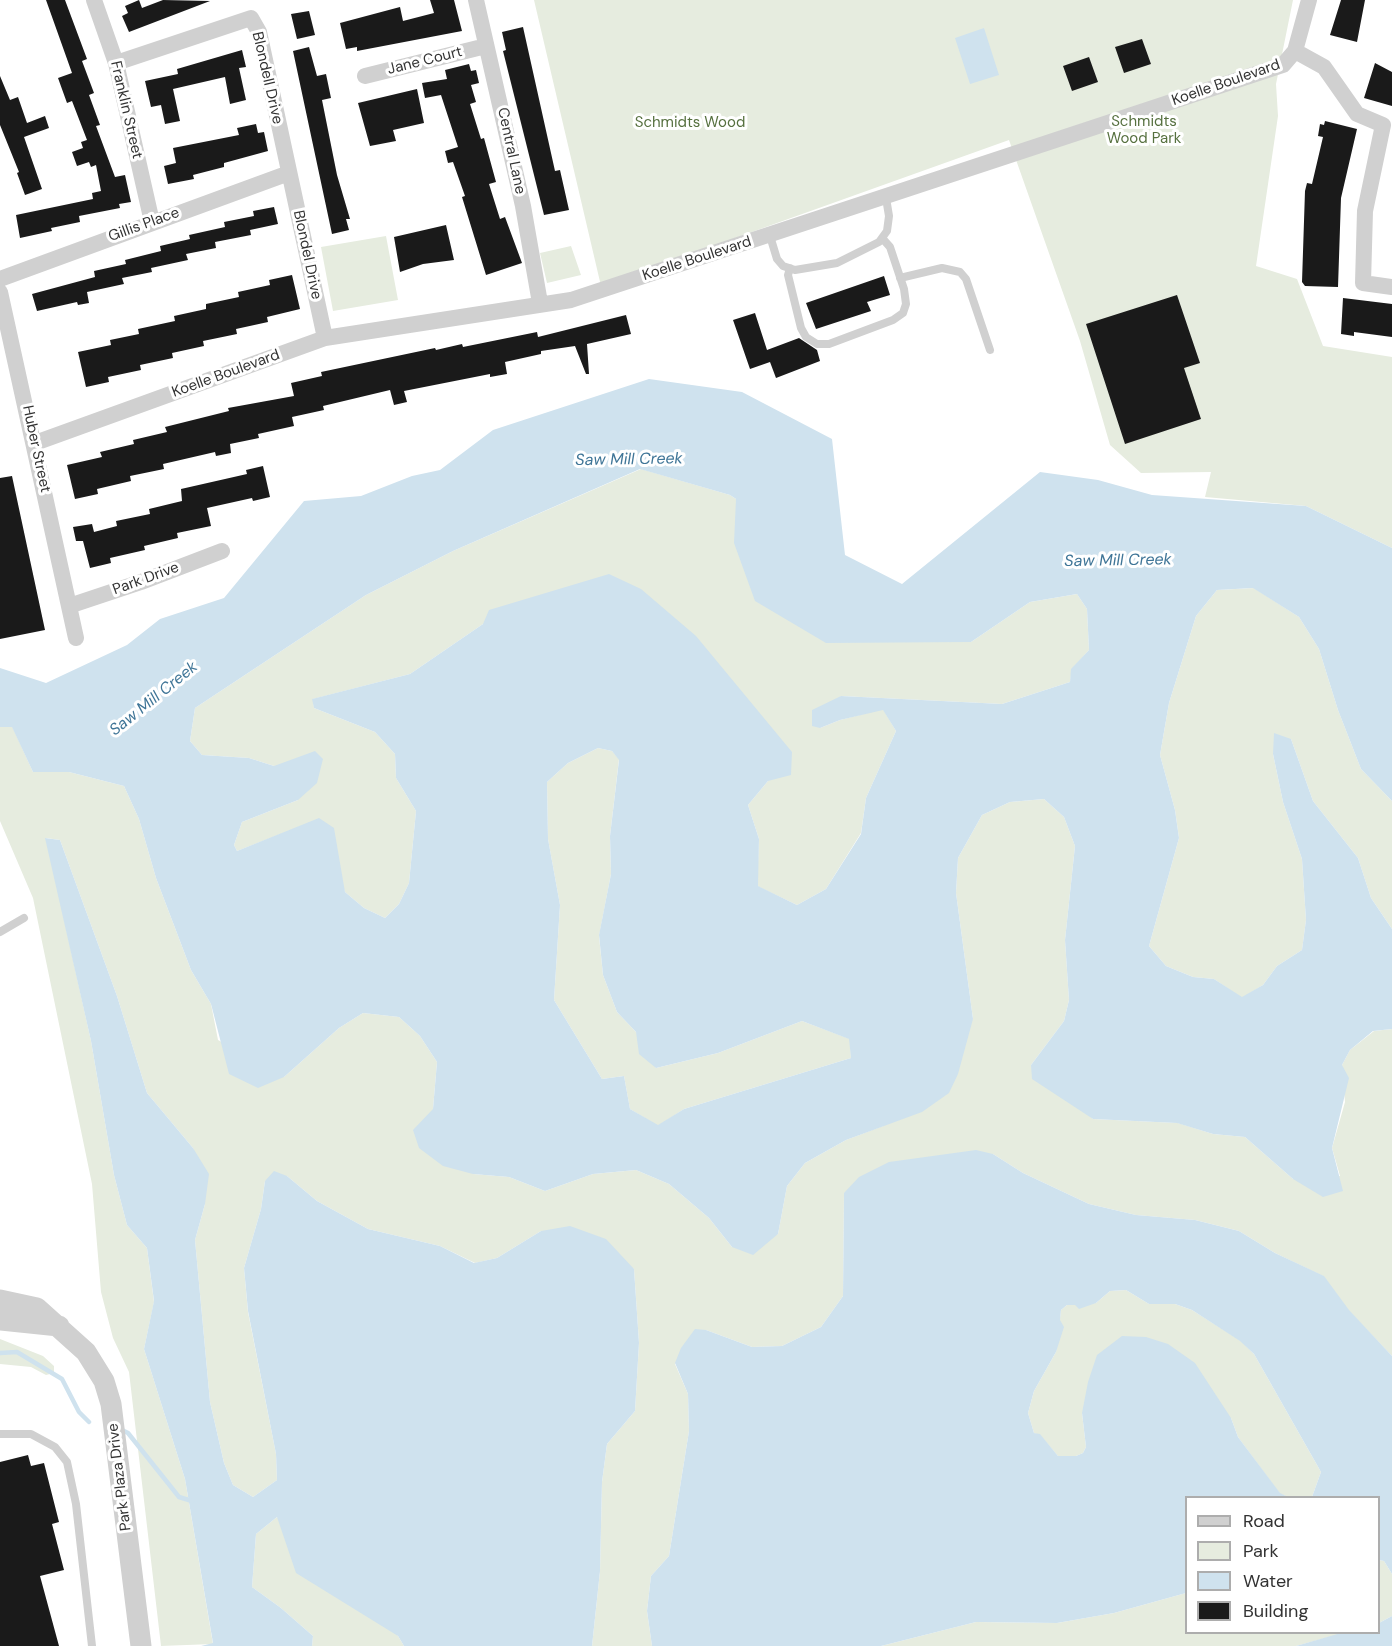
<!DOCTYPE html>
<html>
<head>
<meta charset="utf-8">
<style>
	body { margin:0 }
	#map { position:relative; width:1392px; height:1646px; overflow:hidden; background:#fff; font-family:"DM Sans",sans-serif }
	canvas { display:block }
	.legend { position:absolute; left:1185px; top:1496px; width:195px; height:138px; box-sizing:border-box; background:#fff; border:2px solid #adadad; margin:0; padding:8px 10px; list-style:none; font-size:18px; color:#333 }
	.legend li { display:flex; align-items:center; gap:12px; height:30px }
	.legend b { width:30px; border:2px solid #adadad }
</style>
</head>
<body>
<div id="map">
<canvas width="1392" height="1646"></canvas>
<ul class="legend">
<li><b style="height:8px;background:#d0d0d0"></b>Road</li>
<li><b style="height:16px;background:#e6ecdf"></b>Park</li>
<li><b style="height:16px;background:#cfe2ee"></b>Water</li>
<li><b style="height:16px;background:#1a1a1a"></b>Building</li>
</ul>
</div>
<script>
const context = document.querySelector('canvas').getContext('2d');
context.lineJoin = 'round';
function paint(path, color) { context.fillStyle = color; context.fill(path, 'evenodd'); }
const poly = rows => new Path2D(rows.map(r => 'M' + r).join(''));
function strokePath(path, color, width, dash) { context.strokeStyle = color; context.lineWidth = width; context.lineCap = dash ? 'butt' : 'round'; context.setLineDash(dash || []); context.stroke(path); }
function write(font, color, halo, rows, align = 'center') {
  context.font = font + ' "DM Sans",sans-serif'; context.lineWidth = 6; context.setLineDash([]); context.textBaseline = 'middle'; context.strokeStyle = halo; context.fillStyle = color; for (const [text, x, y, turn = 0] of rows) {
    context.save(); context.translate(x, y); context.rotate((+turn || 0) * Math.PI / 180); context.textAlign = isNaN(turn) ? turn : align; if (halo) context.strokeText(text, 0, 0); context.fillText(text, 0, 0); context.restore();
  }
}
const green = poly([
	[534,0,1293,0,1276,84,1278,116,1256,266,1297,279,1323,346,1392,357,1392,548,1306,506,1205,497,1211,472,1141,473,1110,445,1080,341,1009,140,601,286],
	[386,236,398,300,333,311,321,247],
	[571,246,581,275,547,283,540,253],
	[641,469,730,495,736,499,737,505,971,642,1030,602,1077,594,1087,609,1089,650,1072,669,1070,682,1002,704,841,696,820,728,840,720,883,709,896,731,866,798,861,833,826,889,797,905,757,886,759,839,748,805,768,781,483,624,410,674,313,699,314,708,375,732,395,754,396,778,416,811,409,883,399,904,385,918,364,908,345,892,319,819,237,851,234,845,242,822,298,800,274,766,249,758,202,755,190,741,195,708,366,595,453,551],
	[1254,588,1299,617,1319,649,1338,710,1361,769,1392,801,1392,929,1371,898,1358,858,1313,801,1291,739,1273,754,1283,802,1302,859,1306,920,1302,950,1277,966,1263,985,1242,998,1214,979,1193,977,1166,966,1149,946,1179,838,1175,810,1160,755,1169,703,1196,616,1217,590],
	[12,726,33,772,69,772,124,786,139,819,156,878,191,970,211,1004,218,1040,284,1077,339,1028,363,1013,399,1017,420,1036,437,1062,433,1109,473,1174,509,1177,545,1191,593,1174,636,1170,669,1184,709,1218,732,1247,778,1234,787,1186,805,1163,846,1140,883,1126,973,1019,956,893,958,858,982,815,1010,802,1044,799,1064,817,1075,846,1065,940,1069,1000,1064,1021,1031,1065,1093,1119,1178,1123,1213,1134,1245,1137,1293,1179,1340,1176,1332,1148,1345,1102,1342,1065,1350,1050,1374,1031,1392,1029,1392,1356,1348,1310,1323,1276,1275,1253,1239,1231,1195,1220,1136,1215,1089,1204,1023,1173,993,1154,844,1193,843,1296,821,1327,782,1346,752,1347,706,1330,675,1364,688,1394,689,1431,669,1556,651,1576,647,1611,652,1646,592,1646,600,1571,602,1482,607,1444,635,1411,639,1343,634,1269,541,1231,497,1258,475,1263,440,1246,368,1229,317,1201,287,1176,265,1181,261,1209,244,1268,248,1312,276,1454,277,1480,253,1497,233,1485,224,1463,210,1402,195,1240,205,1204,193,1148,147,1093,117,996,60,840,46,838,91,1041,114,1175,127,1225,147,1248,154,1302,144,1349,185,1479,213,1644,161,1646,129,1372,113,1338,101,1292,92,1184,33,898,0,821,0,727],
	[598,748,612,751,619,759,610,836,611,874,599,936,603,975,617,1012,636,1032,656,1068,718,1053,802,1021,850,1039,851,1058,684,1109,658,1126,630,1109,624,1076,602,1079,554,1000,560,905,548,839,547,782,568,763],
	[1126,1290,1149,1304,1175,1304,1192,1310,1241,1341,1254,1354,1321,1472,1312,1497,1288,1497,1280,1494,1238,1437,1231,1418,1082,1413,1086,1447,1083,1453,1076,1456,1058,1456,1040,1435,1034,1433,1028,1413,1034,1391,1056,1352,1061,1310,1067,1305,1096,1303,1110,1291],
	[0,1339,43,1356,54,1366,54,1373,46,1375,31,1367,0,1364],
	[277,1517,398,1636,404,1646,312,1646,313,1636,281,1608,252,1587,256,1534],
	[1379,1560,1384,1561,1392,1574,1392,1616,1379,1623],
	[1186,1593,1186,1632,1340,1634,1296,1646,881,1646,976,1622,1057,1623,1114,1613]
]);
const water = poly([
	[984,28,999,75,970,84,955,38],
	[649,379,742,392,832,439,845,555,902,584,1040,472,1098,480,1152,495,1306,506,1392,548,1392,801,1361,769,1338,710,1319,649,1299,617,1253,588,1217,590,1196,616,1169,703,1160,755,1175,810,1179,838,1149,946,1166,966,1193,977,1214,979,1242,997,1263,985,1277,966,1302,950,1306,920,1302,859,1283,802,1273,754,1274,733,1291,739,1313,801,1358,858,1371,898,1392,929,1392,1029,1373,1031,1350,1050,1342,1065,1349,1078,1332,1148,1343,1191,1323,1197,1293,1179,1245,1137,1213,1134,1177,1123,1093,1119,1032,1079,1031,1065,1064,1021,1069,1000,1065,940,1075,846,1064,817,1044,799,1010,802,982,815,958,858,956,893,973,1019,958,1074,949,1093,922,1112,846,1140,805,1163,787,1186,778,1234,753,1255,732,1247,709,1218,669,1184,636,1170,593,1174,545,1191,509,1177,473,1174,443,1166,419,1148,413,1130,433,1109,437,1062,420,1036,399,1017,363,1013,339,1028,284,1077,258,1088,229,1074,211,1004,191,970,156,878,139,819,124,786,69,772,33,772,12,727,0,727,0,668,46,683,127,645,160,619,224,598,304,501,361,496,412,476,440,470,493,430],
	[640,469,730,495,736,499,734,543,755,601,826,643,971,642,1030,602,1077,594,1087,609,1089,650,1071,669,1070,682,1002,704,841,696,812,710,812,726,820,728,840,720,883,710,896,731,866,798,861,834,826,889,797,905,758,886,759,839,748,805,768,781,791,775,792,752,696,636,641,589,609,574,489,610,483,624,410,674,312,699,314,708,375,732,395,754,396,778,416,811,409,883,399,904,385,918,364,908,345,892,334,828,319,818,237,851,234,845,242,822,298,800,317,783,323,759,315,751,274,766,249,758,202,755,190,741,195,708,366,595,453,551],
	[598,748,612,751,619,760,610,836,611,874,599,935,603,975,617,1012,636,1032,639,1054,656,1068,718,1053,802,1021,849,1039,851,1058,684,1109,658,1125,630,1109,624,1076,602,1079,554,1000,560,905,548,839,547,782,568,763],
	[45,838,60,840,117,996,147,1093,193,1148,209,1174,205,1204,195,1240,210,1402,224,1463,233,1485,253,1497,277,1480,276,1454,248,1311,244,1268,261,1209,265,1181,274,1171,287,1176,317,1201,368,1229,440,1246,474,1263,497,1258,541,1231,570,1226,606,1239,634,1269,639,1343,635,1411,607,1444,602,1482,600,1571,592,1646,404,1646,398,1636,296,1573,277,1517,256,1534,252,1587,281,1608,313,1636,312,1646,201,1646,213,1643,185,1479,144,1349,154,1301,147,1248,127,1225,114,1175,91,1041],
	[976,1150,993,1154,1023,1173,1089,1204,1136,1215,1195,1220,1239,1231,1275,1253,1324,1276,1349,1310,1392,1356,1392,1574,1384,1561,1379,1560,1378,1498,1312,1497,1321,1472,1254,1354,1240,1341,1192,1310,1175,1304,1149,1304,1126,1290,1110,1291,1096,1303,1079,1309,1075,1305,1067,1305,1061,1310,1060,1320,1064,1327,1056,1352,1034,1391,1028,1413,1034,1433,1040,1434,1058,1456,1076,1456,1083,1453,1086,1447,1082,1413,1088,1382,1097,1355,1122,1336,1146,1337,1168,1344,1195,1363,1231,1418,1238,1437,1280,1493,1288,1497,1186,1498,1186,1593,1114,1613,1057,1623,976,1622,881,1646,652,1646,647,1611,651,1576,669,1556,689,1431,688,1394,675,1363,681,1348,695,1329,706,1330,752,1347,782,1346,821,1327,843,1296,844,1193,859,1177,889,1162],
	[1392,1616,1392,1646,1296,1646,1341,1633,1378,1632,1379,1623]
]);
const stream = poly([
	[0,1353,17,1352,62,1379,79,1412,89,1422],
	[122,1430,128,1433,179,1497,192,1501]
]);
const building = poly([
	[46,0,65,0,87,59,82,61,94,93,89,95,100,125,96,126,115,177,125,175,131,202,119,204,120,208,79,216,80,222,51,228,52,231,20,238,16,215,93,199,92,193,101,191,96,165,91,167,89,162,77,166,72,152,83,148,81,142,87,140,72,101,67,103,58,78,72,73],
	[139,0,142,8,163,0,210,1,129,32,122,16,128,13,125,6],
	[430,0,454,0,462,31,357,51,357,47,346,49,340,23,400,7,403,21,434,13],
	[1341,0,1365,0,1357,42,1330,35],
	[309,11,315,35,297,39,291,14],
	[523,27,555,171,560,170,569,210,544,215,503,51,506,50,502,32],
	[1142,39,1151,64,1124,73,1115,47],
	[309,47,317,76,326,74,331,98,322,100,337,175,350,219,346,219,349,230,332,234,293,51],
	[242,50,246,67,239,68,246,100,230,104,225,77,173,89,180,121,165,124,161,105,151,107,145,81,178,74,177,69],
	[1089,57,1098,82,1072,91,1063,66],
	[1375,63,1392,72,1392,106,1364,98],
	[469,64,471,71,476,70,479,83,471,85,476,102,470,104,481,139,484,138,496,182,489,184,500,219,505,217,522,263,486,275,462,197,465,196,453,162,448,163,445,151,458,147,441,95,425,98,422,83,447,79,445,70],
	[0,76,10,100,18,97,27,123,45,116,49,128,24,137,42,189,25,195,17,173,19,172,0,125],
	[417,89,424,123,393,130,396,141,370,146,358,103],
	[1325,121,1357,129,1341,198,1338,287,1305,286,1302,282,1305,191,1307,183,1312,184,1323,137,1318,136,1320,124,1324,125],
	[256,124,258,133,264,132,268,151,224,163,224,167,193,175,194,179,168,184,164,166,176,163,173,148,239,135,237,128],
	[274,207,278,224,250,230,251,235,215,242,216,248,186,254,188,260,151,268,152,272,122,278,124,284,87,292,89,303,78,305,77,302,37,311,32,294,95,277,94,271,126,264,125,260,161,251,160,246,190,239,189,235,225,227,224,222,254,216,253,211],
	[446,225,454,260,423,264,400,272,394,237],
	[292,275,300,309,267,317,268,322,236,329,237,334,203,341,204,346,172,353,173,358,140,365,141,370,108,377,109,382,86,387,78,352,111,345,110,340,139,334,138,329,175,321,174,316,206,309,206,304,239,297,238,292,270,285,269,280],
	[884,276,890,295,867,302,871,311,816,329,806,303],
	[1177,295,1200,363,1184,368,1201,419,1125,444,1086,324],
	[1343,298,1392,304,1392,337,1354,332,1354,336,1341,334],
	[755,313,767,350,799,338,817,350,820,361,776,378,770,362,750,369,733,320],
	[626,315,631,334,587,344,589,374,586,374,575,346,541,351,541,354,505,362,507,374,490,377,490,374,404,391,407,402,394,405,390,390,323,406,324,410,292,417,294,426,258,434,259,438,230,444,231,453,216,456,215,452,163,464,164,469,130,476,131,481,97,489,98,494,75,499,67,465,102,457,100,452,134,444,133,440,167,432,165,427,229,411,228,408,294,396,291,383,322,376,321,372,435,348,436,350,462,344,463,347,537,332,538,337],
	[263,466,270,497,253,501,252,498,207,508,211,526,177,533,178,538,144,546,145,550,110,558,111,563,90,568,83,541,76,541,73,527,92,524,94,532,117,526,116,521,150,514,149,509,182,501,181,489,247,474,246,470],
	[12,476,45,630,0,639,0,478],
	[28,1455,31,1466,44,1463,59,1522,52,1524,64,1570,40,1576,59,1646,0,1646,0,1462]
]);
const service = poly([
	[770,236,777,259,783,266,795,270,837,263,879,242,887,231,889,216,886,198],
	[790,268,788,275,801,328,806,337,817,344,829,344,893,320,903,313,906,304,904,289,890,247,882,238],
	[900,278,942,268,960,272,966,279,990,350],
	[0,932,24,918],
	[0,1434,31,1434,55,1447,67,1462,76,1504,92,1646]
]);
const minor = poly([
	[94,0,116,63,152,222],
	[476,0,523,206,540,303],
	[1295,51,1324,67,1357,114,1383,125,1365,211,1363,283,1392,287],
	[116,63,251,18,259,32,325,338],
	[365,76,486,46],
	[0,279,289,173],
	[0,292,76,638],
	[35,443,325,338,571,300,1283,65,1295,51,1309,0],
	[69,606,141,582,222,551]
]);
const tertiary = poly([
	[0,1300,37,1308,86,1352,104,1381,111,1404,141,1646],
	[0,1320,59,1326]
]);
const streetNames = [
	["Jane Court",425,61,-14],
	["Blondell Drive",267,78,77],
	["Koelle Boulevard",1226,83,-19],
	["Franklin Street",126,110,77],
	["Central Lane",511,151,78],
	["Gillis Place",144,225,-20],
	["Blondel Drive",307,255,78],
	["Koelle Boulevard",697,259,-18],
	["Koelle Boulevard",226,374,-20],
	["Huber Street",36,449,78],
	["Park Drive",146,579,-20],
	["Park Plaza Drive",120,1477,-97]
];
const parkNames = [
	["Schmidts",1144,122],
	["Wood Park",1144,139],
	["Schmidts Wood",690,123]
];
const waterNames = [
	["Saw Mill Creek",629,460,-1],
	["Saw Mill Creek",1118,561,-1],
	["Saw Mill Creek",154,699,-39]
];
paint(green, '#e6ecdf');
paint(water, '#cfe2ee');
strokePath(stream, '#cfe2ee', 4.5);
paint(building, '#1a1a1a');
strokePath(service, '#d0d0d0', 8);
strokePath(minor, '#d0d0d0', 16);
strokePath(tertiary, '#d0d0d0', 21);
write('15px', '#333', '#fff', streetNames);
write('15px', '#56703f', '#fff', parkNames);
write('italic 16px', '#3f7597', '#fff', waterNames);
</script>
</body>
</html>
